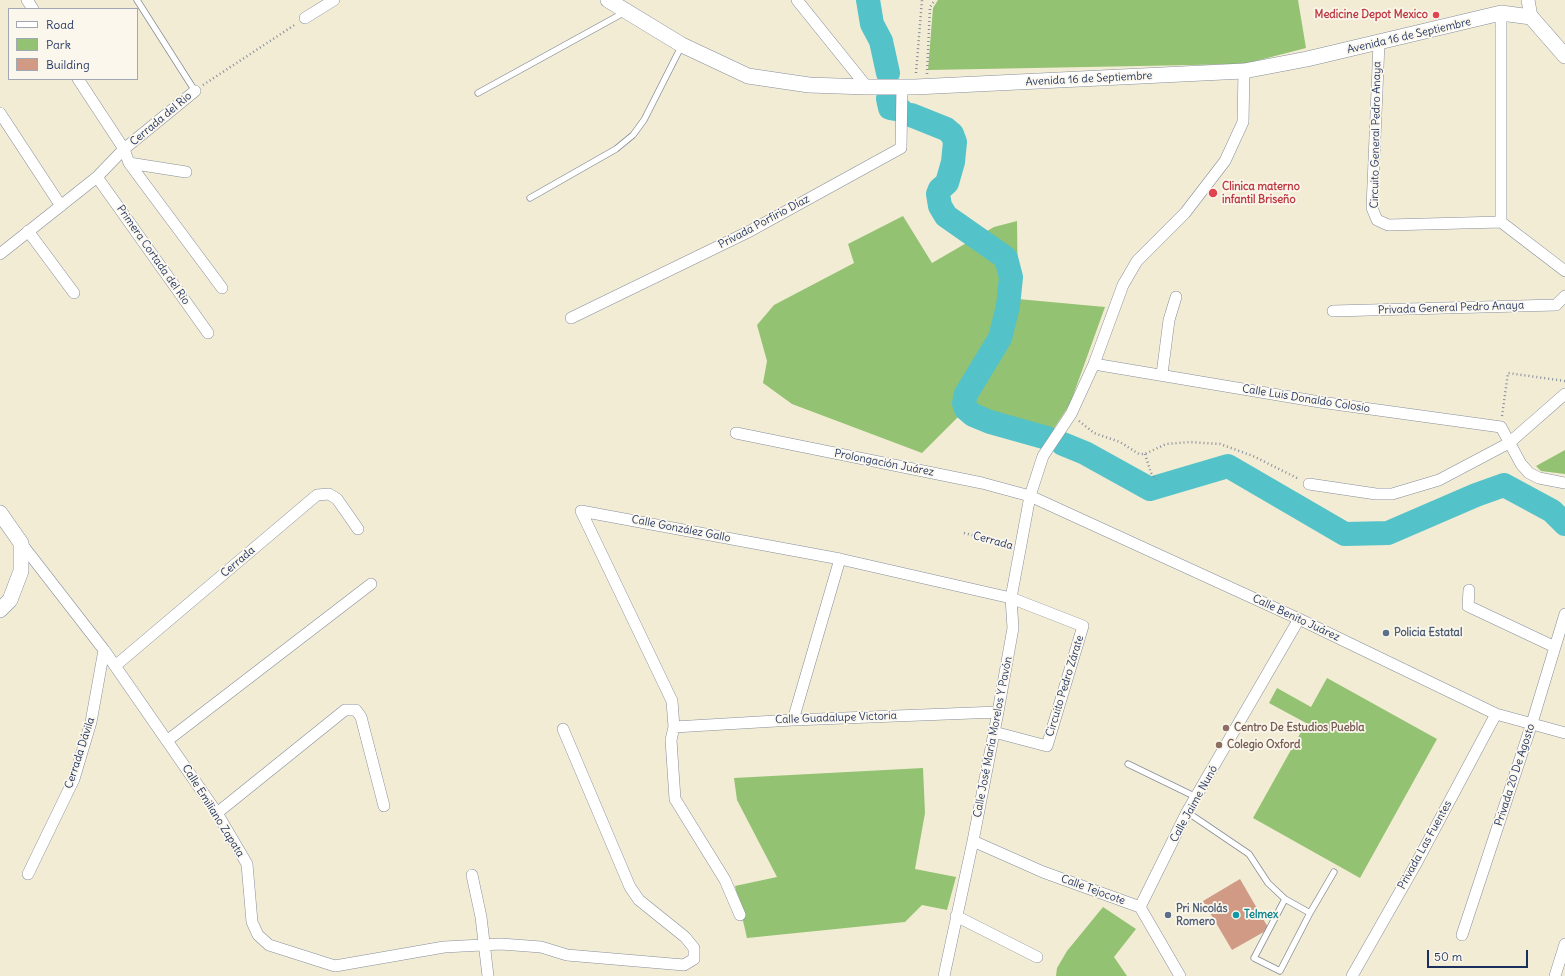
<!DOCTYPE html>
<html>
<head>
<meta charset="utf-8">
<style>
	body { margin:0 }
	#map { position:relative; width:1565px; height:976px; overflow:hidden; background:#f2ecd5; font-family:Delius,sans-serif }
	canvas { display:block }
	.legend { position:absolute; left:8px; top:8px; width:130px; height:72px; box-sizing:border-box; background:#fbf7ec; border:1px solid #a1a7b3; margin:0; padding:5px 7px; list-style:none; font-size:12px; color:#1b2f5e }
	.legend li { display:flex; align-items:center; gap:8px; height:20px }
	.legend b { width:20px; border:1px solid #a1a7b3 }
	.scale { position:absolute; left:1427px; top:950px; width:101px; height:18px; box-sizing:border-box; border:2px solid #1b2f5e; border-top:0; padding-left:5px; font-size:12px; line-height:14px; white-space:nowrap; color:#1b2f5e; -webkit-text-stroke:3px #fbf7ec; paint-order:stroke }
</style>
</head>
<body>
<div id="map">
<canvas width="1565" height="976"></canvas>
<ul class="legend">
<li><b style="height:5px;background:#fff"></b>Road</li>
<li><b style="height:11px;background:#93c272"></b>Park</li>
<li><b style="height:11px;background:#d09a84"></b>Building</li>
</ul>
<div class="scale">50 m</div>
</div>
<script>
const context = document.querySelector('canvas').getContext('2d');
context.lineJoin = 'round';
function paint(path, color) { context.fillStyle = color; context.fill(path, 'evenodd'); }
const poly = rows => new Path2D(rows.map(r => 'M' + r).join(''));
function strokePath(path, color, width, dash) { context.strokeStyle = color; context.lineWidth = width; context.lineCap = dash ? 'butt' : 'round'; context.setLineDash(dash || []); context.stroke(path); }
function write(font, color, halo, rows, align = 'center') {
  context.font = font + ' Delius,sans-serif'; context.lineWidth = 3.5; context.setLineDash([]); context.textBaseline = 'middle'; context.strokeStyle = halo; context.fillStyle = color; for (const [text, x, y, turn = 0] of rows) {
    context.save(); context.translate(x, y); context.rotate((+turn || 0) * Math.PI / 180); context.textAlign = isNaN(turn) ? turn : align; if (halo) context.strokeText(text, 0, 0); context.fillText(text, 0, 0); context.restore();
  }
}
const green = poly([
	[938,0,1298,0,1306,48,1244,64,928,70,933,8],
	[903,216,932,263,994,227,1017,221,1018,299,1105,307,1070,404,1043,445,960,415,922,453,792,404,763,383,767,361,757,325,774,305,854,263,848,244],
	[1565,450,1565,474,1541,471,1536,466],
	[1327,678,1437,739,1360,878,1253,818,1306,723,1269,703,1277,688,1311,707],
	[923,768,925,813,915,869,956,877,947,910,922,905,905,922,747,938,735,886,777,877,737,800,734,778],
	[1103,907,1136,929,1114,957,1127,976,1056,976,1057,968,1067,951]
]);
const river = poly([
	[868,0,872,24,881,41,888,73],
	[888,99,890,108,901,110],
	[911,115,946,129,952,134,955,142,953,162,947,183,940,189,938,194,940,206,946,216,1006,258,1011,277,1008,306,1000,338,966,394,964,403,966,409,973,415,990,422,1047,438],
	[1063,444,1085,453,1150,489,1228,466,1345,534,1388,533,1476,495,1504,485,1552,511,1565,524]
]);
const building = poly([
	[1240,879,1269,929,1232,950,1203,901]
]);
const path = poly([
	[916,73,922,0],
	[927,74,930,7,935,0],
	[203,85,296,24],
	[1502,416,1508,373,1565,381],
	[1079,421,1094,433,1120,442,1139,454,1145,454,1166,444,1190,442,1220,444,1253,456,1299,479],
	[1145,454,1151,473,1156,480],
	[964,533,1009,545]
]);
const service = poly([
	[137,0,195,91],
	[478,93,625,12],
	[530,198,616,149,633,135,644,120,682,45],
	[1128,764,1196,797],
	[1187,812,1249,854,1268,883,1285,899,1310,913],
	[1285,899,1254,958,1280,971,1310,913,1334,872]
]);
const minor = poly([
	[27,0,33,9],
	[797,0,867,87],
	[305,18,334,0],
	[1379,43,1372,208,1377,220,1388,225,1501,222,1565,271],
	[78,79,124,149,129,163,186,172],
	[0,113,61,206],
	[129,163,222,288],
	[97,177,208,333],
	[1501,222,1501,13],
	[28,231,74,293],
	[0,254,97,177,124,149,195,91],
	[1333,311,1556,305,1565,296],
	[571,318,750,231,901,148,902,87],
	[1094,364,1320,402,1501,427,1521,464,1529,473,1539,478,1565,483],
	[1162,374,1169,320,1176,297],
	[736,433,982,483,1030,496,1299,619,1496,714,1565,733],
	[1309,484,1376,494,1392,494,1439,480,1509,443,1565,394],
	[581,511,840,559,1011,598,1083,626,1047,746,994,732],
	[581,511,672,701,674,727,671,740,675,799,725,880,740,915],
	[21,543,104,650,217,813,247,864,252,922,258,935,269,945,335,966,444,947,501,944,541,947,567,955,684,965,694,959,694,948,685,937,639,900,630,887,563,729],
	[1469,590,1468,606,1555,647],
	[115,666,317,495,329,494,337,499,358,529],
	[793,720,840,559],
	[674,727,793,720,998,712],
	[168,740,371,584],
	[217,813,345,710,356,710,361,717,384,806],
	[973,841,1043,872,1140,907,1180,976],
	[28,874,74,779,91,722,104,650],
	[472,875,481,917,488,976],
	[1140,907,1187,812,1299,619],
	[956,916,1037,957],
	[1462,935,1532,723,1565,614],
	[944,976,973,841,998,712,1013,628,1011,598,1030,496,1043,456,1071,414,1094,364,1123,285,1137,261,1185,213,1225,161,1243,122,1244,71],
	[1352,976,1417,862,1496,714],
	[1555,976,1565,944]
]);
const tertiary = poly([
	[1528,0,1531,17]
]);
const secondary = poly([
	[608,0,682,45,748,76,809,85,867,87,915,87,1244,71,1307,59,1501,13,1531,17,1565,56],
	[0,513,21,543,21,571,10,600,0,610]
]);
const markers = [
	[1436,15,4,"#e0444e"],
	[1213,193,5,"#e0444e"],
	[1386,633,4,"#5c6f8a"],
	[1226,728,4,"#8d6e63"],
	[1219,745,4,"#8d6e63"],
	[1168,915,4,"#5c6f8a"],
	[1236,915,4,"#0f9aa8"]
];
const healthNames = [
	["Medicine Depot Mexico",1428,15],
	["Clinica materno",1222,187,"left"],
	["infantil Briseño",1222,200,"left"]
];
const streetNames = [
	["Avenida 16 de Septiembre",1409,36,-13],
	["Avenida 16 de Septiembre",1089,79,-3],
	["Cerrada del Rio",161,119,-40],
	["Circuito General Pedro Anaya",1376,135,-89],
	["Privada Porfirio Díaz",764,222,-28],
	["Primera Cortada del Rio",153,255,55],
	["Privada General Pedro Anaya",1451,308,-2],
	["Calle Luis Donaldo Colosio",1306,399,9],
	["Prolongación Juárez",884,463,11],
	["Calle González Gallo",681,529,11],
	["Cerrada",993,541,15],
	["Cerrada",238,562,-40],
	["Calle Benito Juárez",1296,618,25],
	["Circuito Pedro Zárate",1065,686,-73],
	["Calle Guadalupe Victoria",836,718,-2],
	["Calle José María Morelos Y Pavón",993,737,-79],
	["Cerrada Dávila",80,753,-72],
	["Privada 20 De Agosto",1515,775,-72],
	["Calle Jaime Nunó",1194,804,-61],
	["Calle Emiliano Zapata",213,811,58],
	["Privada Las Fuentes",1425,845,-61],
	["Calle Tejocote",1093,890,20]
];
const serviceNames = [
	["Policia Estatal",1394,633],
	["Pri Nicolás",1176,909],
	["Romero",1176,922]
];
const educationNames = [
	["Centro De Estudios Puebla",1234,728],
	["Colegio Oxford",1227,745]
];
const cultureNames = [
	["Telmex",1244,915]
];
paint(green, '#93c272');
strokePath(river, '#54c2c9', 24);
paint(building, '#d09a84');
strokePath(service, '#868e9a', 7);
strokePath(minor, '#868e9a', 12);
strokePath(tertiary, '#868e9a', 14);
strokePath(secondary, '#868e9a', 16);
strokePath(path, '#868e9a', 2.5, [1, 3]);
strokePath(service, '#fff', 5.5);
strokePath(minor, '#fff', 11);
strokePath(tertiary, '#fff', 13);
strokePath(secondary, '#fff', 15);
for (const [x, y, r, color] of markers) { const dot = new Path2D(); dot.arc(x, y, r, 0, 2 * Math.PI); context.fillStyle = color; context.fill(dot); strokePath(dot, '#fbf7ec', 1.5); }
write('bold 11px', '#be3a42', '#fbf7ec', healthNames, 'right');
write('11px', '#1b2f5e', '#fbf7ec', streetNames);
write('bold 11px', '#4e5e75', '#fbf7ec', serviceNames, 'left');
write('bold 11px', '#785e54', '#fbf7ec', educationNames, 'left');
write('bold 11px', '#0d838f', '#fbf7ec', cultureNames, 'left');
</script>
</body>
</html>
